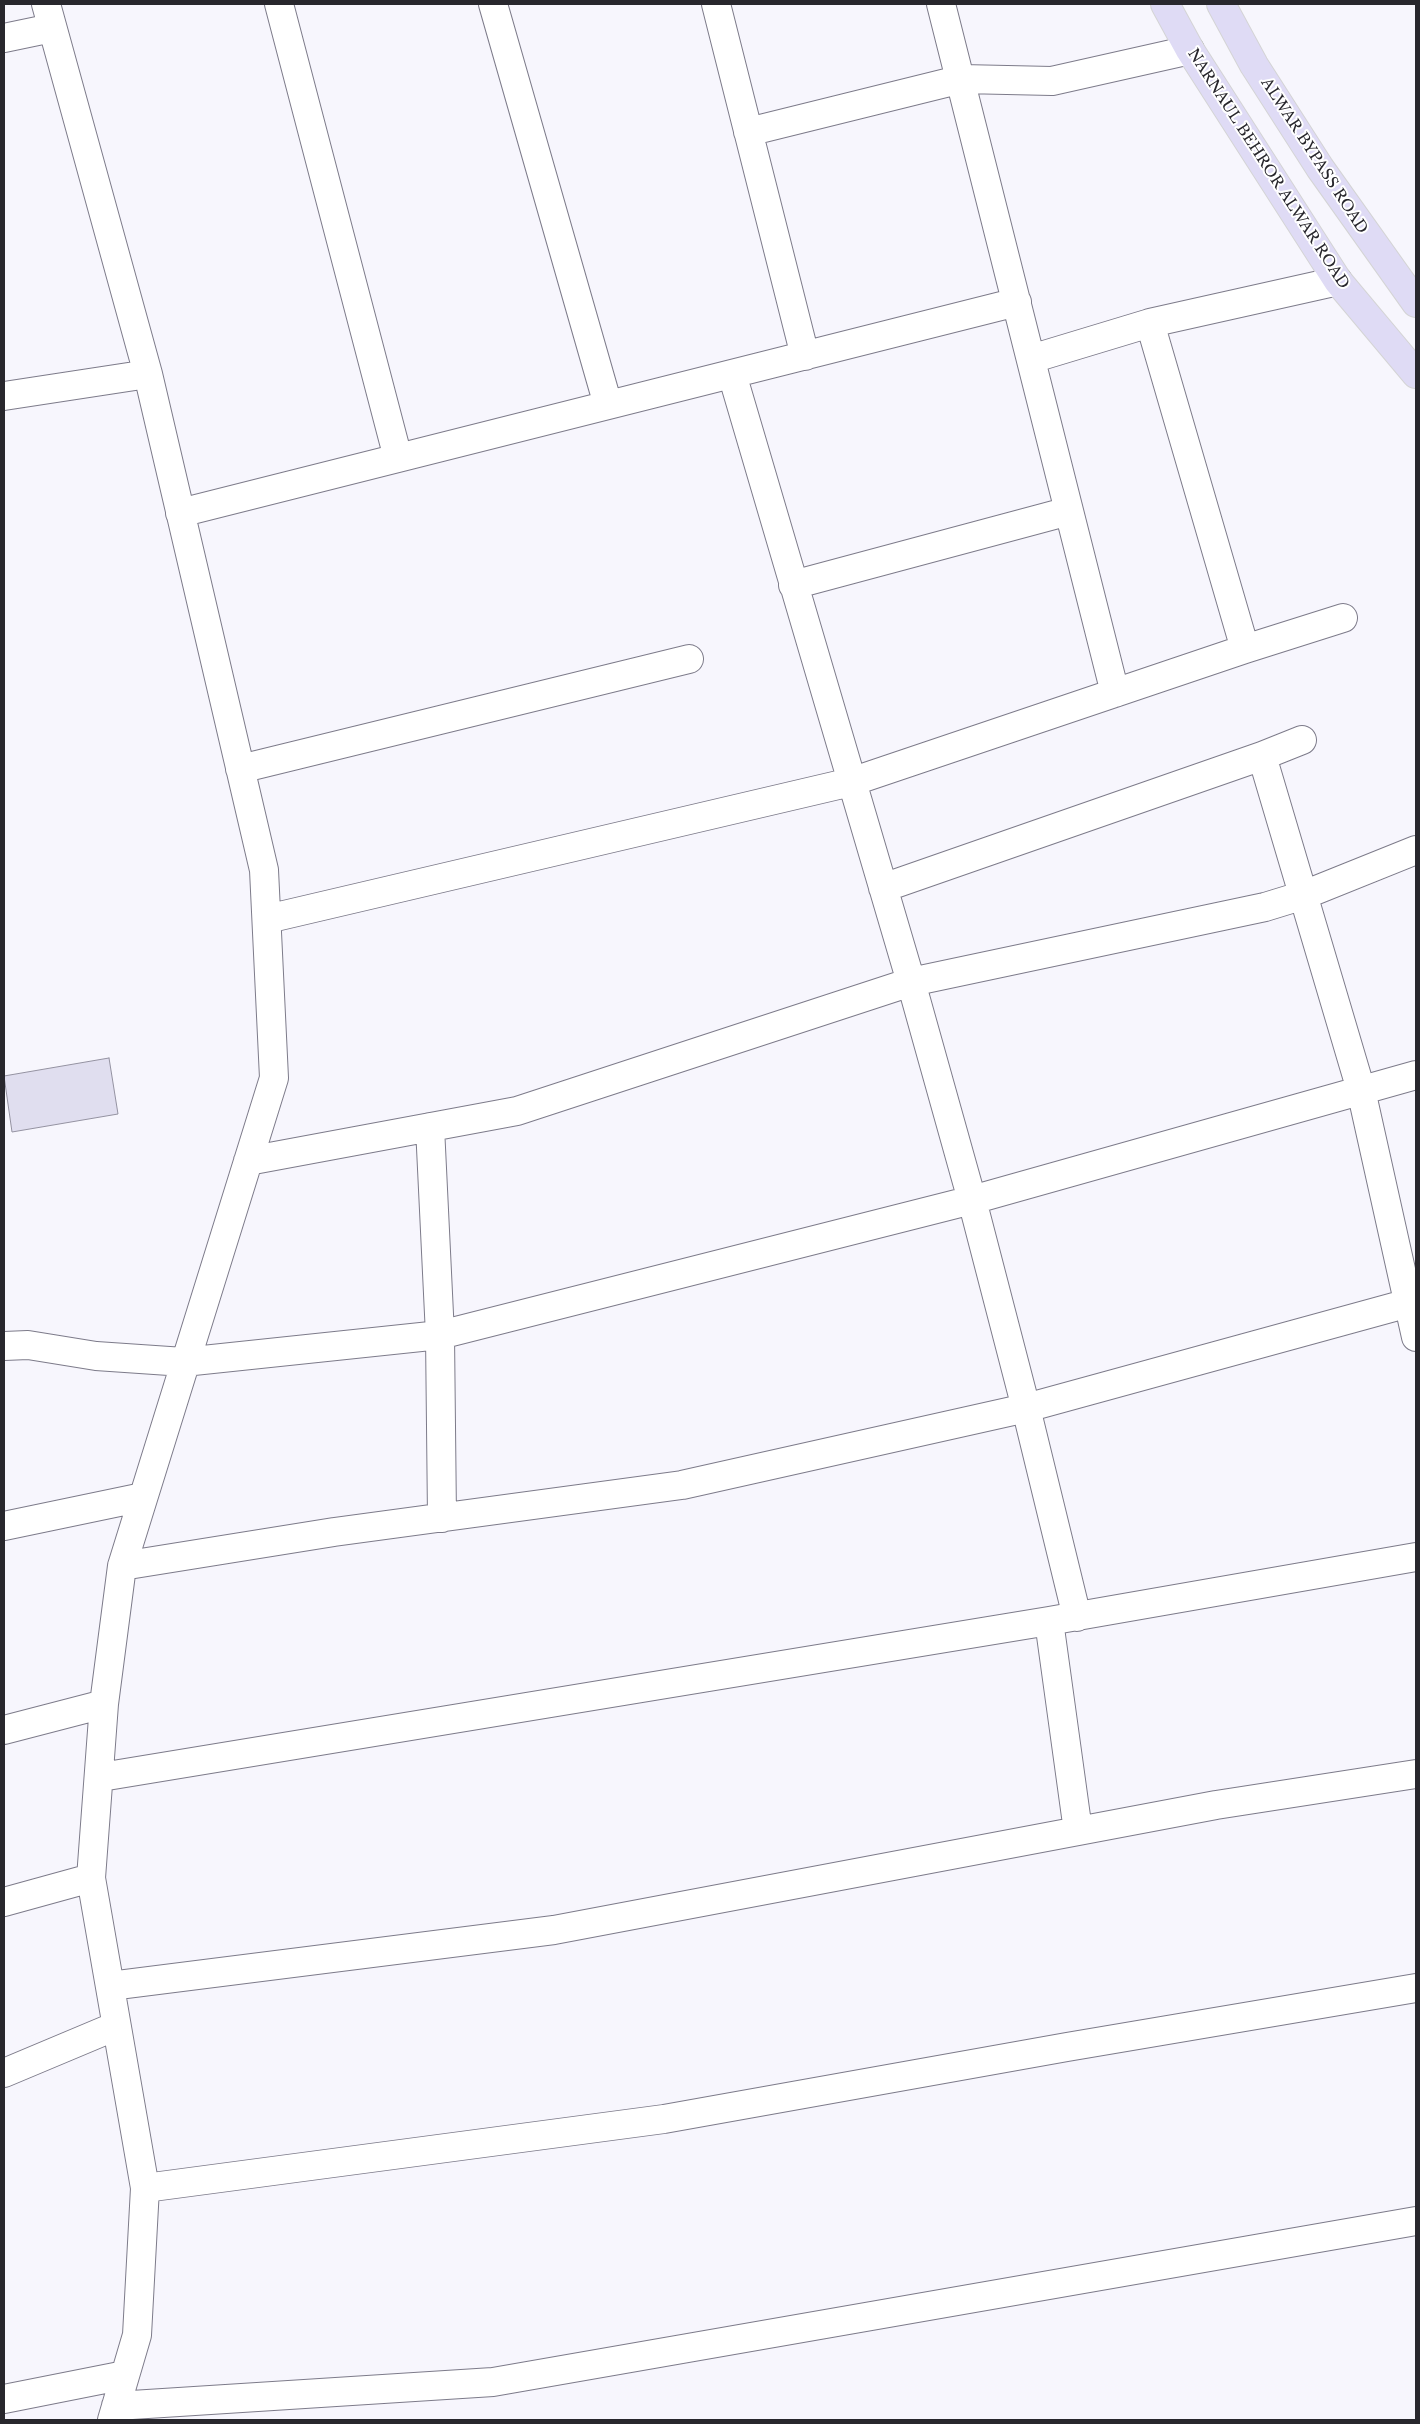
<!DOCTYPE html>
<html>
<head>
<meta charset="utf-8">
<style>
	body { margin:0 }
	#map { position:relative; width:1420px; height:2424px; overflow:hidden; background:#f7f6fd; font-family:"Libre Baskerville",serif }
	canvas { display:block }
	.frame { position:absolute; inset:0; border:5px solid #28272d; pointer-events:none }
</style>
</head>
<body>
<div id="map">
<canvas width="1420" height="2424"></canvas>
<div class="frame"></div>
</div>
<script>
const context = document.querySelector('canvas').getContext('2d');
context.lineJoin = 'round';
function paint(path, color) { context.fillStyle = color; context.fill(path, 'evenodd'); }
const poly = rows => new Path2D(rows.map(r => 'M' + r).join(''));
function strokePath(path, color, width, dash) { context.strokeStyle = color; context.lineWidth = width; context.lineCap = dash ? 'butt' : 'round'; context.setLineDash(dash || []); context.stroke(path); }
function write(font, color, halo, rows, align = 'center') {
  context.font = font + ' "Libre Baskerville",serif'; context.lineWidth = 4; context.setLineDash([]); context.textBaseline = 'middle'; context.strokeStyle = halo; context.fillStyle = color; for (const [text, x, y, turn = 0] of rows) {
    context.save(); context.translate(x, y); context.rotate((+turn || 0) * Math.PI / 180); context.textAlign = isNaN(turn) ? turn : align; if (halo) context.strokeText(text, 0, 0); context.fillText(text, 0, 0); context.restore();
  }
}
const building = poly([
	[109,1058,118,1114,12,1132,4,1076,109,1058]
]);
const minor = poly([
	[46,4,148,374,264,870,274,1078,122,1566,104,1704,91,1878,145,2188,137,2335,112,2420],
	[279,4,398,458],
	[493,4,608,405],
	[716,4,805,356],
	[941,4,1115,693],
	[4,38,52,28],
	[748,132,962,79,1052,81,1190,50],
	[1150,323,1245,649],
	[1031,359,1150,323,1338,281],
	[732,374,911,982,972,1200,1026,1408,1077,1617],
	[4,396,148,374],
	[180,513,1017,302],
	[793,585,1069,511],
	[1262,756,1361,1090,1416,1337],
	[240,769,689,659],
	[883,888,1262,756,1302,740],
	[267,919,851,782,1245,649,1343,618],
	[430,1127,440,1335,442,1518],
	[248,1161,517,1111,911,982,1265,907,1304,895,1416,850],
	[4,1346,28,1345,96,1356,184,1362,440,1335,972,1200,1416,1075],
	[4,1526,143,1497],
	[122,1566,334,1532,682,1485,1026,1408,1416,1301],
	[1049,1621,1078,1831],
	[4,1730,104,1704],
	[101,1777,1049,1621,1416,1557],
	[4,1902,91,1878],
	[110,1986,554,1930,1216,1805,1416,1774],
	[4,2073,116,2026],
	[145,2188,664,2119,1067,2047,1416,1988],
	[4,2399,125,2375],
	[116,2406,493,2382,1416,2221]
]);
const primary = poly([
	[1165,4,1190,50,1338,281,1416,374],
	[1221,4,1254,65,1320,168,1416,303]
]);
const streetNames = [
	["ALWAR BYPASS ROAD",1314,156,57],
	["NARNAUL BEHROR ALWAR ROAD",1268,169,57]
];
paint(building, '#e0deef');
strokePath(building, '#9492a1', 1);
strokePath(minor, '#7d7b8a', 30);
strokePath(primary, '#d4d4d5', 30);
strokePath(minor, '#fff', 28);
strokePath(primary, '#dfdbf5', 28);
write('15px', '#28272d', '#fff', streetNames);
</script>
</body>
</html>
